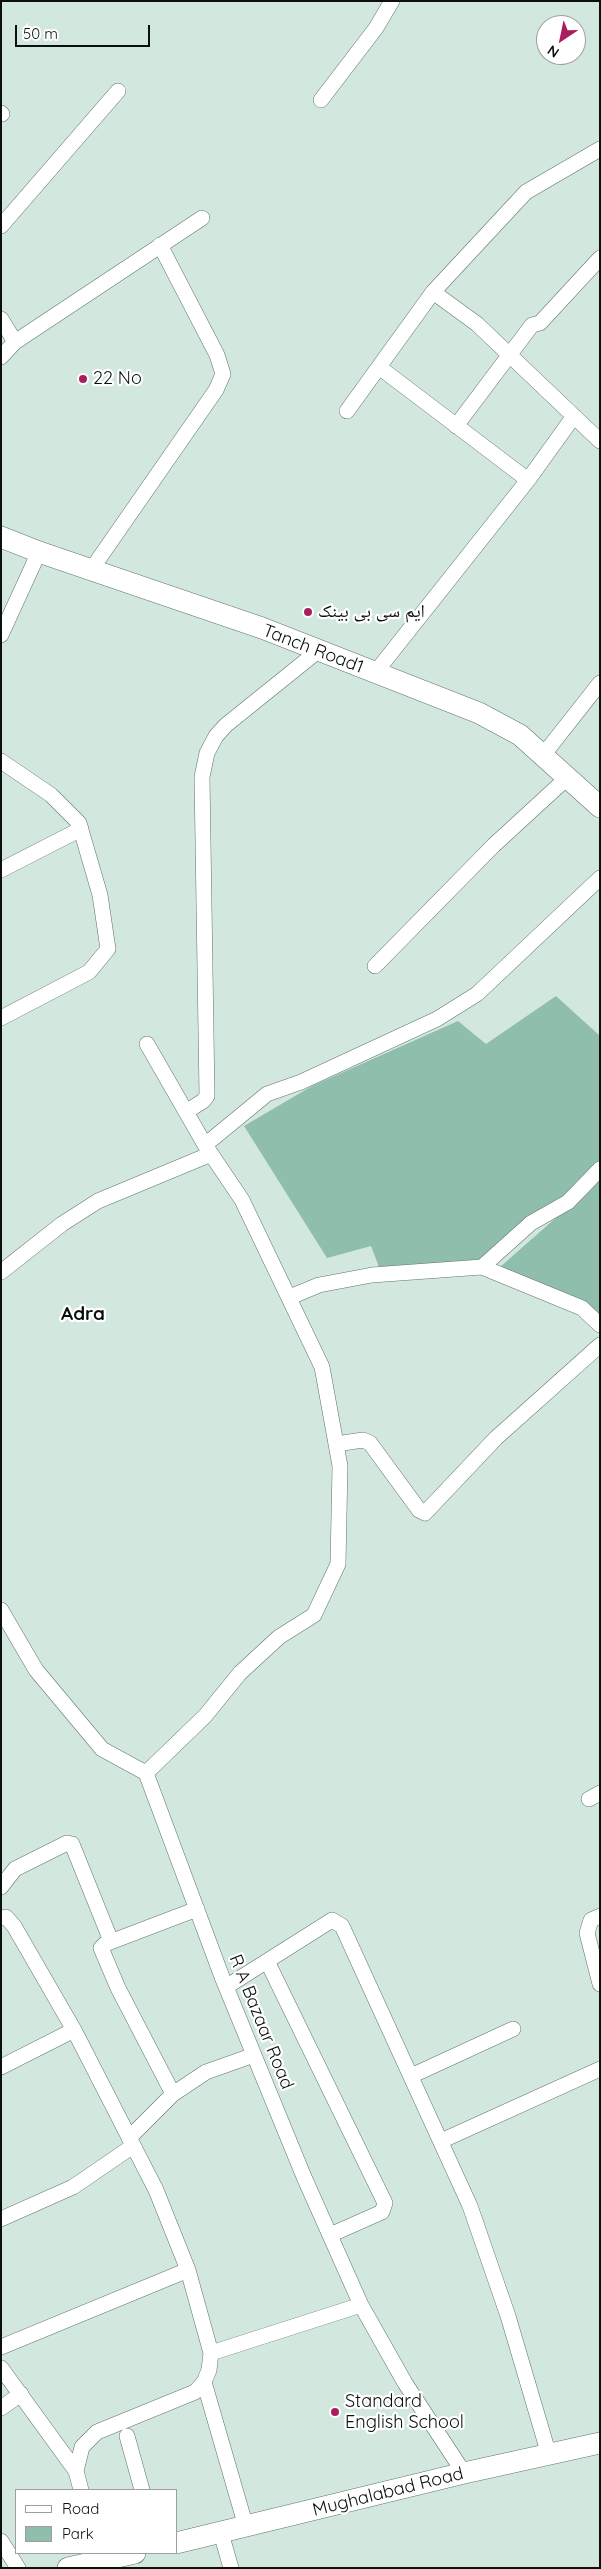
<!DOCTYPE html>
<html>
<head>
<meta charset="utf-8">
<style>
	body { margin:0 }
	#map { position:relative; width:601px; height:2569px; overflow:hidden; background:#d2e7de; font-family:Quicksand,sans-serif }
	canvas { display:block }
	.frame { position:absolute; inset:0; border:2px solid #09100d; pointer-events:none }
	.legend { position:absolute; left:15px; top:2489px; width:162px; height:65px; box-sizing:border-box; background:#fff; border:1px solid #9d9f9e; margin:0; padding:6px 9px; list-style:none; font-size:15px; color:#09100d }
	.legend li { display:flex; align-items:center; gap:10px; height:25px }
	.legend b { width:25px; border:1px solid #9d9f9e }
	.north { position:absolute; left:536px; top:15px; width:50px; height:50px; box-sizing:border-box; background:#fff; border:1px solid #9d9f9e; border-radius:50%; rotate:214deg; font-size:14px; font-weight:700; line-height:20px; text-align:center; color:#09100d }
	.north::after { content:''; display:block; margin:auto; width:18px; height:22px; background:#a91d5f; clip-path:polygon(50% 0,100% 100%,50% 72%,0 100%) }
	.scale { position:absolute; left:15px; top:25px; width:135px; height:22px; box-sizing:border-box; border:2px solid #09100d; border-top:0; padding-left:6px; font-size:15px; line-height:18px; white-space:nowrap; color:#09100d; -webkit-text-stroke:4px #fff; paint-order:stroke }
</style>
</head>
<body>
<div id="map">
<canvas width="601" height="2569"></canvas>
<div class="frame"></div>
<ul class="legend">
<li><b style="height:6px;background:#fff"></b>Road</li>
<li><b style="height:14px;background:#90beac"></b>Park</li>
</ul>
<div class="north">N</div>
<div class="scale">50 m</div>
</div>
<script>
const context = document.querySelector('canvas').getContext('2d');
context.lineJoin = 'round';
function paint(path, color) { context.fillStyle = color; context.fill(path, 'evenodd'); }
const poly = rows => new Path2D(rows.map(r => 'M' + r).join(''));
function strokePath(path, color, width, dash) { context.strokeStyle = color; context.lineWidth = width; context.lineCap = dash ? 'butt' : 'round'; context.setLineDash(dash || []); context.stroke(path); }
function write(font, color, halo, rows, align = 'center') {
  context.font = font + ' Quicksand,"Noto Naskh Arabic",sans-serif'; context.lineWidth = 4.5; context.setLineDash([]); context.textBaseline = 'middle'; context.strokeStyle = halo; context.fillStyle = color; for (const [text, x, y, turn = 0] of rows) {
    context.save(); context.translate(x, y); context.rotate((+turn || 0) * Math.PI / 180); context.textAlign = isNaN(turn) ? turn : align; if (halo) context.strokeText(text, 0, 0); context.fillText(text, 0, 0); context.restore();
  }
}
const green = poly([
	[556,996,600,1036,600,1161,564,1198,476,1262,379,1267,371,1246,327,1258,244,1126,312,1086,458,1021,486,1044],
	[600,1179,600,1315,500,1267]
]);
const street = poly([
	[321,100,376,28,392,1],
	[1,113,2,114],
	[1,226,118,91],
	[433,292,477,324,600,441],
	[1,319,15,342],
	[1,357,15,342,202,218],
	[379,367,528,480],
	[347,411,433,292,526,192,600,149],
	[456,426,532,325,540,323,600,258],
	[91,570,216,390,223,374,217,355,160,245],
	[1,635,39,552],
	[375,673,528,480,574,416],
	[544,754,600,683],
	[1,761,51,795,79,823,100,895,108,949,89,972,1,1018],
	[1,870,81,829],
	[375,966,494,845,568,777],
	[186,1112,203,1101,207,1096,202,777,207,753,216,736,226,725,318,651],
	[205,1145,267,1094,301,1082,437,1019,477,994,600,878],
	[482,1267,582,1308,600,1325],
	[1,1272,62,1224,98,1201,211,1154],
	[290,1297,319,1285,372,1275,482,1267,531,1223,568,1202,600,1169],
	[336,1444,363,1440,370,1443,419,1510,425,1513,496,1438,600,1345],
	[1,1610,36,1670,102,1749,146,1773,222,1977,304,2177,361,2305,405,2383,464,2473],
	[146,1773,205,1716,240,1673,279,1637,314,1615,338,1564,340,1466,322,1367,242,1200,205,1145,147,1044],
	[589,1799,600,1793],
	[1,1887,15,1869,67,1843,72,1844,111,1941],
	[600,1916,591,1920,587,1933,600,1984],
	[1,1918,6,1917,14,1926,74,2030,156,2190,188,2270,211,2353,209,2370,204,2382,195,2392,97,2432,82,2447,76,2471,81,2490],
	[267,1961,385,2203,382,2212,330,2235],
	[226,1987,332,1920,342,1926,470,2206,508,2316,549,2455],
	[1,2067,74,2030],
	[411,2076,513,2029],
	[173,2094,118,1988,101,1948,105,1944,197,1909],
	[129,2138,173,2094,206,2072,254,2055],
	[441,2141,600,2069],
	[1,2219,73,2187,133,2146],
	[1,2347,188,2270],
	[211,2353,361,2305],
	[1,2368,76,2471],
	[204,2382,246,2527],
	[1,2408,21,2394],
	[127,2436,142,2490],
	[221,2533,231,2568],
	[1,2541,18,2568]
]);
const secondary = poly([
	[1,537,39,552,262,628,479,713,520,735,600,807],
	[176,2543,464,2473,600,2443],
	[68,2568,135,2553]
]);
const markers = [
	[83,379,5,"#a91d5f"],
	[308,612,5,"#a91d5f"],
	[335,2412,5,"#a91d5f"]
];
const poiNames = [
	["22 No",93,379],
	["ایم سی بی بینک",318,612],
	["Standard",345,2402],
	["English School",345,2423]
];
const streetNames = [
	["Tanch Road1",313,649,21],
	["R A Bazaar Road",261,2022,68],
	["Mughalabad Road",388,2492,-14]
];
const neighbourhoodNames = [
	["Adra",83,1314]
];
paint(green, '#90beac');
strokePath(street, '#61746c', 16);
strokePath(secondary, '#61746c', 22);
strokePath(street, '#fff', 15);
strokePath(secondary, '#fff', 21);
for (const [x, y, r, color] of markers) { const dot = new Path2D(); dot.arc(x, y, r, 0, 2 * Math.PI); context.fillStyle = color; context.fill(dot); strokePath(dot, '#fff', 2); }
write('18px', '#09100d', '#fff', poiNames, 'left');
write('18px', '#09100d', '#fff', streetNames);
write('bold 19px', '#09100d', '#fff', neighbourhoodNames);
</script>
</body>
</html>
